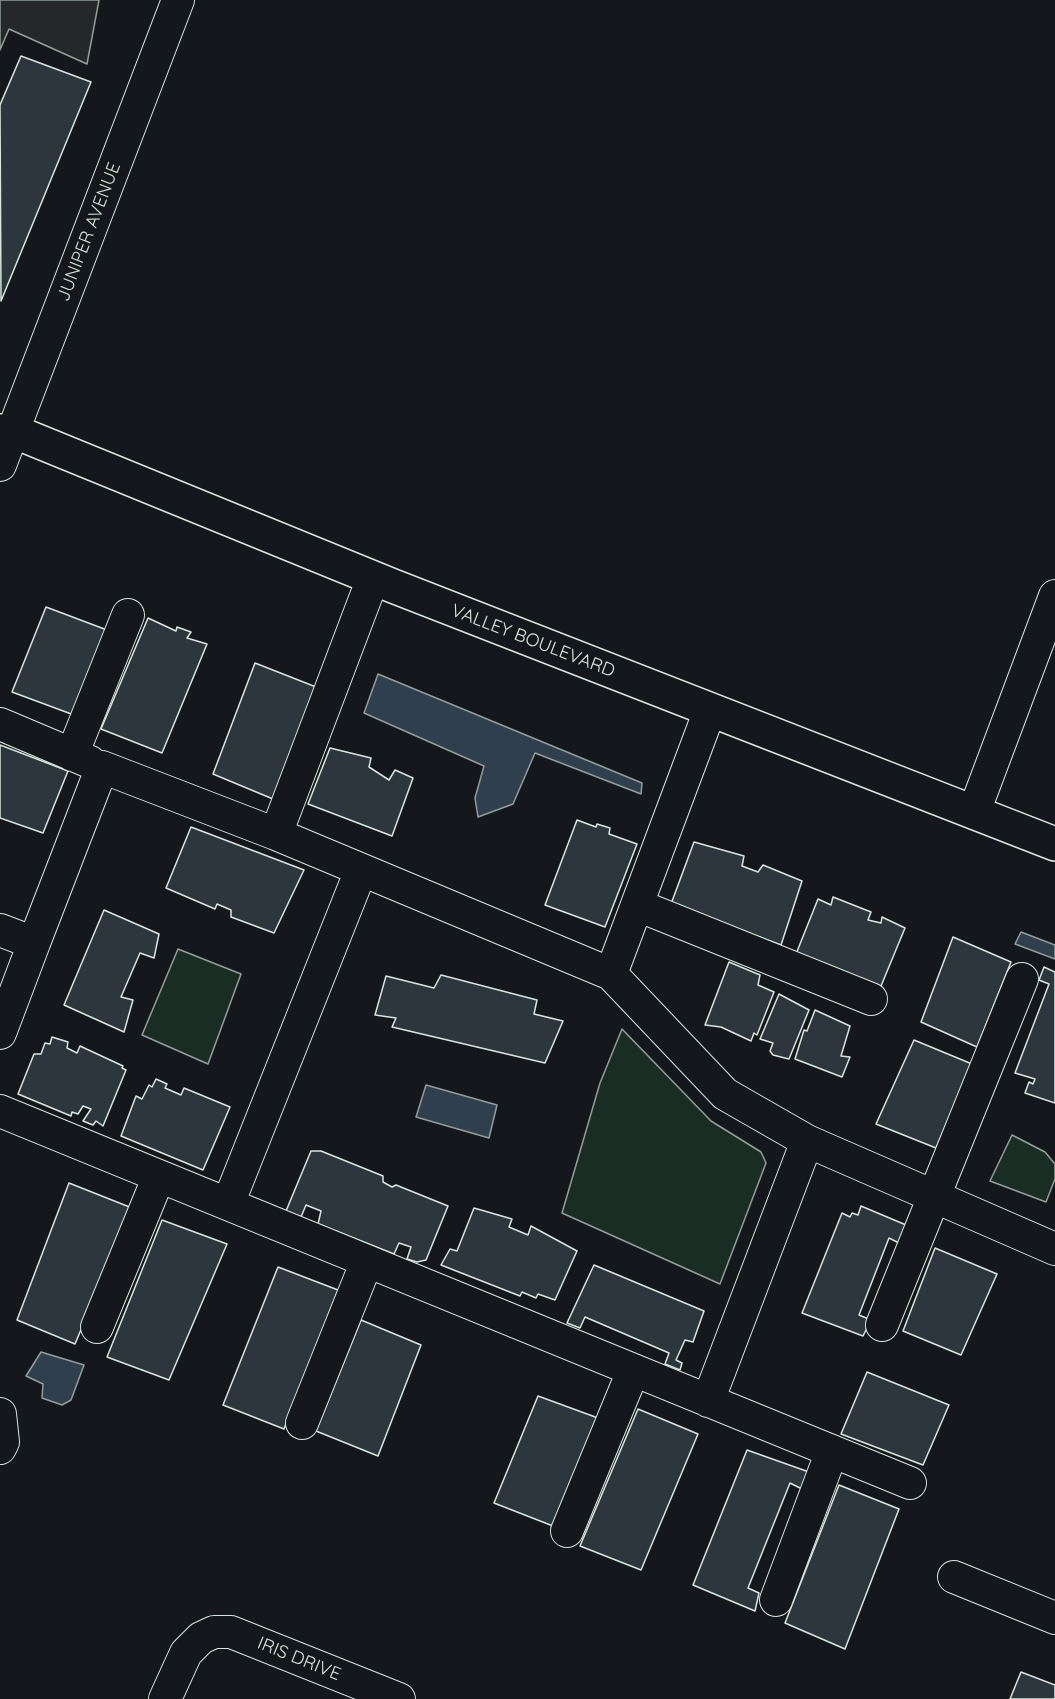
<!DOCTYPE html>
<html>
<head>
<meta charset="utf-8">
<style>
	body { margin:0 }
	canvas { display:block; background:#14181c }
</style>
</head>
<body>
<canvas width="1055" height="1699"></canvas>
<script>
const context = document.querySelector('canvas').getContext('2d');
context.lineJoin = 'round';
function paint(path, color) { context.fillStyle = color; context.fill(path, 'evenodd'); }
const poly = rows => new Path2D(rows.map(r => 'M' + r).join(''));
function strokePath(path, color, width, dash) { context.strokeStyle = color; context.lineWidth = width; context.lineCap = dash ? 'butt' : 'round'; context.setLineDash(dash || []); context.stroke(path); }
function write(font, color, halo, rows, align = 'center') {
  context.font = font + ' Quicksand,sans-serif'; context.lineWidth = 4.5; context.setLineDash([]); context.textBaseline = 'middle'; context.strokeStyle = halo; context.fillStyle = color; for (const [text, x, y, turn = 0] of rows) {
    context.save(); context.translate(x, y); context.rotate((+turn || 0) * Math.PI / 180); context.textAlign = isNaN(turn) ? turn : align; if (halo) context.strokeText(text, 0, 0); context.fillText(text, 0, 0); context.restore();
  }
}
const green = poly([
	[178,949,241,974,208,1064,142,1035,178,949],
	[622,1029,711,1121,761,1152,766,1163,720,1284,562,1213,600,1083,622,1029],
	[1012,1135,1045,1152,1055,1164,1055,1179,1046,1202,990,1181,1012,1135]
]);
const parking = poly([
	[0,0,99,0,87,64,9,29,0,50,0,0]
]);
const water = poly([
	[378,674,642,783,641,794,535,753,513,804,478,817,475,798,484,766,364,713,378,674],
	[1021,932,1055,945,1055,959,1015,944,1021,932],
	[426,1085,497,1105,489,1138,416,1117,426,1085],
	[41,1352,84,1365,71,1400,62,1405,42,1398,43,1384,26,1376,41,1352]
]);
const building = poly([
	[21,56,91,82,1,301,0,105,21,56],
	[46,607,107,630,74,715,12,692,46,607],
	[148,618,176,631,177,627,191,632,187,638,207,644,162,753,101,729,148,618],
	[255,663,316,687,273,799,213,774,255,663],
	[0,745,68,771,43,833,0,818,0,745],
	[330,748,371,758,369,767,389,780,395,770,413,778,392,836,308,804,330,748],
	[577,820,596,827,597,824,610,828,609,834,637,844,605,927,545,905,577,820],
	[191,827,304,870,274,933,231,917,231,910,217,904,215,909,166,888,191,827],
	[694,842,744,856,742,866,758,872,763,865,802,881,781,945,671,904,694,842],
	[833,897,871,912,868,920,881,923,882,917,905,928,881,986,796,954,818,899,831,905,833,897],
	[104,910,159,934,154,958,140,953,121,997,133,1000,124,1032,64,1005,104,910],
	[953,937,1011,962,977,1047,921,1022,953,937],
	[729,962,760,975,758,985,774,992,757,1035,754,1033,751,1041,721,1027,705,1025,729,962],
	[1044,967,1055,972,1055,1103,1025,1093,1029,1082,1033,1084,1035,1079,1015,1073,1049,984,1039,980,1044,967],
	[441,975,537,1000,534,1014,563,1021,545,1063,392,1027,396,1018,375,1015,386,976,434,988,441,975],
	[779,994,809,1010,789,1059,773,1055,770,1051,773,1043,760,1039,779,994],
	[815,1010,850,1026,841,1056,850,1057,842,1077,795,1059,804,1030,807,1031,815,1010],
	[52,1037,68,1042,67,1048,77,1053,80,1046,123,1066,122,1068,126,1070,103,1126,96,1121,93,1125,83,1121,91,1109,83,1106,78,1114,72,1112,71,1116,18,1094,34,1054,41,1054,45,1043,50,1044,52,1037],
	[914,1040,972,1064,936,1148,876,1124,914,1040],
	[156,1079,167,1084,165,1088,181,1095,184,1088,230,1107,203,1170,121,1136,136,1096,142,1099,149,1085,152,1087,156,1079],
	[311,1151,321,1151,383,1176,383,1182,392,1187,396,1185,448,1206,426,1260,417,1262,407,1259,411,1247,399,1243,394,1254,318,1224,321,1211,306,1205,301,1217,286,1211,311,1151],
	[69,1183,132,1208,75,1344,17,1320,69,1183],
	[861,1206,906,1225,901,1244,889,1238,859,1315,871,1320,863,1336,802,1313,842,1213,850,1217,852,1213,858,1215,861,1206],
	[474,1208,512,1219,509,1227,528,1235,531,1226,577,1251,555,1300,538,1294,536,1298,522,1292,520,1296,441,1265,450,1249,457,1251,474,1208],
	[162,1220,227,1244,169,1380,107,1357,162,1220],
	[935,1248,997,1274,961,1355,903,1331,935,1248],
	[594,1265,704,1311,693,1342,685,1340,676,1360,682,1363,680,1370,665,1364,669,1353,585,1317,580,1328,567,1323,594,1265],
	[278,1267,338,1290,284,1429,223,1405,278,1267],
	[361,1320,421,1345,378,1456,316,1431,361,1320],
	[867,1372,949,1405,923,1465,841,1434,867,1372],
	[538,1396,598,1418,553,1526,494,1503,538,1396],
	[638,1409,698,1434,641,1570,580,1546,638,1409],
	[747,1450,809,1472,802,1489,790,1483,748,1588,759,1593,755,1611,693,1585,747,1450],
	[839,1485,899,1509,845,1649,785,1623,839,1485],
	[1021,1672,1055,1685,1055,1699,1010,1699,1021,1672]
]);
const minor = poly([
	[0,465,178,0],
	[373,578,276,834,611,974],
	[710,710,611,974,725,1094,807,1141],
	[0,724,90,762],
	[72,755,128,615],
	[974,812,1055,596],
	[637,905,871,999],
	[0,930,34,943,0,1033],
	[34,943,102,767,276,834],
	[0,1111,910,1483],
	[228,1204,361,870],
	[882,1325,1022,979],
	[97,1327,159,1176],
	[708,1401,807,1141,1055,1249],
	[0,1414,3,1442,0,1448],
	[302,1423,367,1261],
	[567,1531,633,1371],
	[954,1577,1055,1618],
	[776,1600,832,1451],
	[165,1699,186,1653,201,1638,214,1632,231,1632,399,1699]
]);
const major = poly([
	[0,431,13,431,393,586,1055,844]
]);
const streetNames = [
	["JUNIPER AVENUE",89,232,-69],
	["VALLEY BOULEVARD",533,641,21],
	["IRIS DRIVE",299,1659,22]
];
paint(green, '#1a2d24');
strokePath(green, '#939e99', 1.5);
paint(parking, '#24282b');
strokePath(parking, '#939e99', 1.5);
paint(water, '#2f3f4d');
strokePath(water, '#939e99', 1.5);
paint(building, '#2c363c');
strokePath(building, '#d8e6dc', 1.5);
strokePath(minor, '#d8e6dc', 34);
strokePath(major, '#d8e6dc', 36);
strokePath(minor, '#14181c', 32);
strokePath(major, '#14181c', 33);
write('18px', '#d8e6dc', '#14181c', streetNames);
</script>
</body>
</html>
